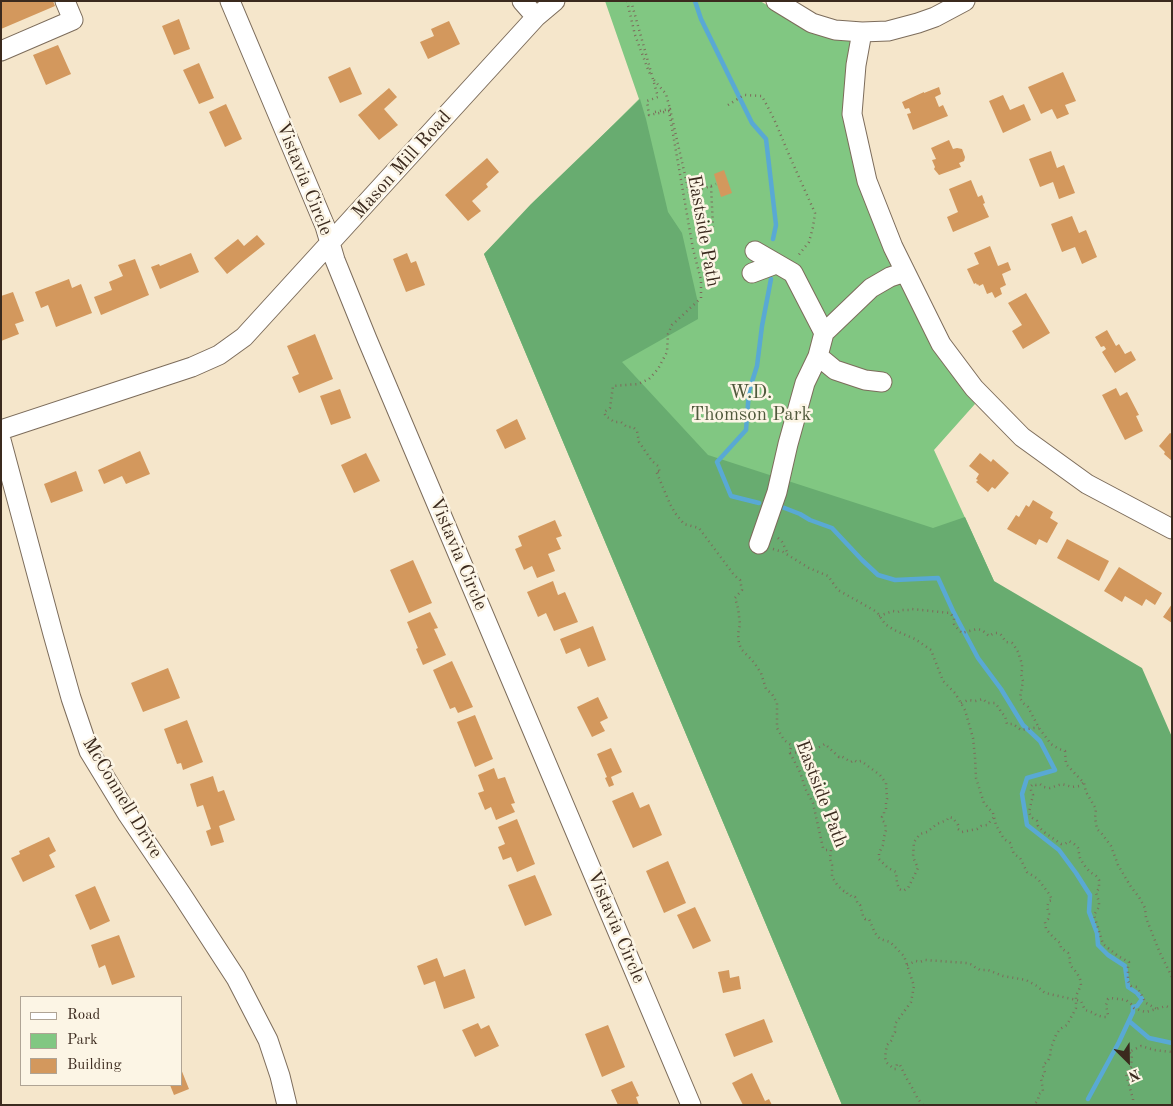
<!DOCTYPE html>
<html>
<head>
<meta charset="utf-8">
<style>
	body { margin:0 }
	#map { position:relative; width:1173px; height:1106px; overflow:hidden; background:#f5e6cb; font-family:"Old Standard TT",serif }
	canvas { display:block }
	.frame { position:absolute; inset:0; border:2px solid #3b2a1e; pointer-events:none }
	.legend { position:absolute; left:20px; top:996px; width:162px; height:90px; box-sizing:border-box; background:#fcf5e5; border:1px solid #afa495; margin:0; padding:6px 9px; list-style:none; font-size:15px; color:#3b2a1e }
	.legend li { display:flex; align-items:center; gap:10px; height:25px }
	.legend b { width:25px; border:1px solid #afa495 }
	.north { position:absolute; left:1103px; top:1036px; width:50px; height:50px; -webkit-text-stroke:4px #fcf5e5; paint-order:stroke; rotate:157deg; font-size:14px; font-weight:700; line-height:20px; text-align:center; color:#3b2a1e }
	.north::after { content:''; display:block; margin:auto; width:18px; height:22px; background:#3b2a1e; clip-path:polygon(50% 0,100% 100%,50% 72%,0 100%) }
</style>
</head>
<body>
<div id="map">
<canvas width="1173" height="1106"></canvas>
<div class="frame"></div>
<ul class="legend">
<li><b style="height:6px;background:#fff"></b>Road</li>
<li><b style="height:14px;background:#81c782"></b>Park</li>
<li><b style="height:14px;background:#d3985d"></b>Building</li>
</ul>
<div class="north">N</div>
</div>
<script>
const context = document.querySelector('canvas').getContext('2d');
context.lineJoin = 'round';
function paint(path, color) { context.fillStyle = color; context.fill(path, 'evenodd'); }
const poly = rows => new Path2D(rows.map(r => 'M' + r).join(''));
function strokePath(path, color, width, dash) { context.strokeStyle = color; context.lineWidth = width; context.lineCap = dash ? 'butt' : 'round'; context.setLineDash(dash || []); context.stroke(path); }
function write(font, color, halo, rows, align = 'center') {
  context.font = font + ' "Old Standard TT",serif'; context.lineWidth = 5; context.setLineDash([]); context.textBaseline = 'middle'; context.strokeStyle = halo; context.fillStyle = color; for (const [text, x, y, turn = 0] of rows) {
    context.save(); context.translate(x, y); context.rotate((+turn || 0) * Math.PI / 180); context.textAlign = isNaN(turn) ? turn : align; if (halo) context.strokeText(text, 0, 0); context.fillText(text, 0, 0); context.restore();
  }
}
const green = poly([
	[605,1,760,1,810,30,851,39,848,64,859,181,884,250,932,345,965,388,975,404,934,450,994,581,1172,1105,842,1105,484,254,639,99]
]);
const forest = poly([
	[640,99,646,119,668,212,682,233,698,303,698,319,622,362,708,455,933,528,965,517,994,581,1142,668,1172,737,1172,1105,842,1105,484,254,531,204]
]);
const stream = poly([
	[695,1,701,19,752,123,766,139,776,225,773,239],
	[759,503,731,496,717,462,746,430,749,391,757,366,762,326,771,279],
	[782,507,800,514,810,520,832,528,862,560,878,575,895,580,938,578,953,611,978,658,1001,689,1023,725,1040,741,1055,770,1027,778,1022,794,1027,825,1059,850,1076,873,1090,895,1089,912,1097,933,1098,945,1108,955,1125,966,1128,987,1137,993,1142,999,1137,1006,1133,1007,1133,1012,1119,1042,1088,1099],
	[1129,1021,1149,1038,1172,1043]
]);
const building = poly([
	[1,1,53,1,55,6,1,29],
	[179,19,190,49,174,55,162,26],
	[449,21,460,44,428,59,420,42,434,36,431,29],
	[58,45,71,74,46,85,33,55],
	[199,63,214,98,199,104,183,70],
	[350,67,362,94,340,103,328,77],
	[1063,72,1076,101,1065,105,1069,114,1057,119,1052,109,1041,114,1028,87],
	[939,87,941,94,935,97,939,107,943,105,948,116,913,130,907,114,911,113,909,108,905,109,902,102,924,92,924,93],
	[389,88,397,97,384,109,398,125,379,140,358,115],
	[1003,95,1010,110,1024,104,1031,120,1003,133,989,101],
	[226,104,242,139,225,147,209,112],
	[949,140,953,149,957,148,962,149,965,157,964,161,959,163,961,167,939,175,934,169,935,167,932,160,936,159,931,148],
	[1051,151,1057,168,1064,165,1075,193,1059,199,1053,182,1040,187,1029,159],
	[487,158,499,172,486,184,488,187,472,201,481,211,468,221,445,195],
	[724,170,732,193,721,197,714,174],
	[971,180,978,197,982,195,985,203,983,204,989,217,953,232,947,217,958,212,949,189],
	[1072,216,1079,233,1086,230,1097,257,1082,264,1075,247,1062,252,1051,224],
	[257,235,265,244,227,274,214,258,238,239,244,246],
	[990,246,998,266,1008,262,1011,270,1002,274,1006,285,1000,288,1002,294,995,298,992,292,987,294,983,284,979,286,978,284,977,285,976,283,974,284,967,269,979,264,974,253],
	[191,253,199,272,160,289,151,267,159,264,160,266],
	[407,253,411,263,416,261,425,285,406,292,393,259],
	[135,259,149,295,101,315,94,297,112,290,109,282,123,276,118,265],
	[69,279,72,288,81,284,92,313,56,327,48,305,41,308,35,292],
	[13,292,24,321,15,324,19,334,1,341,1,296],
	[1026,293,1050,333,1023,349,1012,331,1022,325,1008,303],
	[1107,330,1116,346,1119,344,1125,354,1131,351,1136,360,1115,373,1102,352,1106,349,1104,346,1101,347,1095,337],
	[315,334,333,379,299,393,292,377,299,374,287,346],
	[1116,388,1120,396,1127,392,1139,415,1136,416,1143,431,1125,440,1102,395],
	[340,389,351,418,331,425,320,396],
	[517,419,526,439,505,449,496,430],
	[1170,433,1172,434,1172,461,1164,454,1165,452,1159,446],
	[140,451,150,474,126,484,122,476,104,484,98,470],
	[366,453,380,481,354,493,341,465],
	[980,453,991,462,993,459,1009,473,995,489,992,487,988,492,976,482,978,480,976,479,979,474,969,466],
	[76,471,83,491,51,503,44,484],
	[1033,500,1053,512,1050,518,1058,523,1047,543,1039,539,1036,545,1007,529,1016,515,1019,517,1026,505,1029,507],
	[555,520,562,536,556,538,561,549,548,554,555,571,537,578,532,566,524,570,515,549,522,546,518,536],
	[1067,539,1109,561,1099,581,1057,558],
	[413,560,432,603,409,613,390,570],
	[1119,567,1162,593,1155,605,1146,599,1142,606,1125,596,1122,602,1104,591],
	[553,581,558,595,565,592,578,622,554,631,546,613,538,617,527,592],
	[1172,604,1172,623,1163,617],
	[430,612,438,628,434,629,446,655,423,665,416,649,418,648,407,622],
	[593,626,606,660,588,667,580,648,566,654,560,639],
	[452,661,473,707,458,713,455,707,450,709,433,670],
	[168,668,180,698,143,712,131,683],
	[598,697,608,718,600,722,605,731,592,737,577,707],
	[475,715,493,759,475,767,457,722],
	[187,720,203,762,183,770,181,763,177,764,164,729],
	[611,748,622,772,611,777,614,785,609,787,605,778,607,777,597,754],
	[494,768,498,779,505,777,515,803,511,804,515,812,496,820,491,807,485,810,478,793,484,791,478,775],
	[213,776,218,792,224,790,235,820,219,826,224,842,211,846,206,831,211,829,203,805,197,807,190,784],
	[633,792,640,808,649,804,662,835,633,848,612,801],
	[517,819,535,864,517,872,511,857,503,860,498,847,505,844,498,827],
	[49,837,56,851,49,855,55,867,23,882,11,858,20,854,19,851],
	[668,861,686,903,664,913,646,871],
	[535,875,552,915,525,926,508,885],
	[95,886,110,921,90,930,75,895],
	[695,907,711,941,693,949,677,915],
	[119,935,135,977,112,985,105,965,99,968,91,945],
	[437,958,444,977,465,969,475,998,444,1009,435,981,424,985,417,966],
	[729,970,730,978,739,976,741,989,723,993,718,972],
	[764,1019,773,1042,734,1057,725,1034],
	[478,1023,481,1029,489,1025,499,1046,475,1057,462,1030],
	[608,1025,625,1067,602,1077,585,1034],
	[181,1069,189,1089,174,1095,170,1085,181,1085],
	[752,1073,765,1101,769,1099,772,1105,743,1105,732,1083],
	[632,1081,639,1096,636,1097,639,1105,618,1105,611,1090]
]);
const path = poly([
	[627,1,635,35,649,72,651,75],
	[631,1,658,97,647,101,649,115,669,111,693,249,701,280,701,298,672,325,668,334,667,352,658,369,649,379,638,384,613,386,610,408,604,412,606,417,609,418,614,422,621,422,627,427,633,427,637,431,639,442,652,461,658,466,660,473,656,471,670,504,675,513,684,524,699,528,734,575,740,580,742,590,735,598,738,608,740,624,738,634,739,644,742,650,752,660,757,667,761,673,766,689,772,694,777,703,777,728,784,740,791,745,790,753,800,772,806,790,813,803,823,848,826,850,831,850,830,859,832,865,832,877,838,886,844,891,846,891,848,895,850,895,852,897,855,897,858,904,860,905,861,908,863,916,865,919,869,919,875,933,880,939,890,942,904,956,914,986,911,1002,895,1024,895,1032,893,1034,892,1040,887,1045,885,1057,886,1062,894,1069,896,1069,897,1064,900,1065,907,1079,909,1082,918,1099,923,1105],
	[654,80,666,94,670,109],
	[728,105,744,95,762,96,774,119,790,157,815,213,813,227,809,242,797,257],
	[655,112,670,109,689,193,711,186,713,227],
	[711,186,716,184],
	[778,538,782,542,788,554],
	[773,549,783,552,809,568,828,576,838,590,877,612,885,624,894,630,915,639,931,650,943,681,955,693,965,710,973,738,975,757,976,778,984,803,993,813,996,825,1004,839,1010,843,1014,854,1020,858,1027,872,1038,879,1050,895,1052,900,1049,901,1047,907,1049,914,1048,919,1045,922,1046,929,1053,937,1060,943,1061,948,1068,953,1070,959,1070,965,1077,973,1080,979,1081,985,1076,996,1076,1008,1067,1025,1060,1029,1056,1035,1051,1048,1050,1056,1048,1061,1043,1065,1045,1073,1044,1075,1041,1078,1043,1091,1039,1094,1038,1100,1034,1105],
	[879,616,893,611,898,612,902,610,910,610,912,609,950,613,954,618,954,624,956,627,962,633,977,629,982,630,989,636,994,633,998,633,1001,635,1006,642,1012,643,1015,647,1018,652,1022,664,1022,670,1021,674,1023,681,1020,698,1023,703,1028,707,1039,728,1051,744,1059,749,1065,751,1066,764,1084,783,1086,792,1096,809,1095,818,1097,829,1102,834,1111,846,1118,865,1131,887,1139,897,1145,908,1146,918,1160,953,1172,977],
	[961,703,968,700,975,701,983,699,987,703,995,703,999,708,1001,712,1005,716,1007,724,1013,724,1021,730,1034,728,1039,728],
	[790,753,812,751,825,744,839,757,841,756,851,762,854,760,857,762,861,761,880,775,886,783,887,799,886,803,886,810,884,812,884,815,882,817,883,821,885,823,886,830,884,837,883,845,879,853,879,859,888,868,896,872,897,883,899,889,903,891,908,888,918,868,913,857,914,842,920,834,927,832,937,824,947,820,949,817,953,818,958,825,958,829,962,832,977,829,981,826,987,825,994,817],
	[1083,783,1079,786,1072,787,1062,784,1050,788,1044,787,1040,784,1036,785,1033,784,1031,786,1031,790,1033,795,1029,812,1031,817,1037,821,1038,826,1044,832,1061,844,1065,844,1069,841,1074,844,1078,848,1080,858,1084,865,1090,872,1096,876,1099,880,1099,888,1096,893,1099,902,1099,907,1094,915,1103,944,1118,956,1129,962,1128,967,1128,981,1131,986,1137,987,1146,1003,1157,1009],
	[907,965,916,961,920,962,925,960,967,963,973,965,975,967,980,970,988,970,1003,976,1026,980,1037,986,1045,993,1081,1001,1085,1010,1094,1013,1096,1015,1103,1017,1106,1017,1108,1015,1106,1005,1108,999,1111,998,1126,1000,1131,1004,1134,1008,1142,1011,1146,1012,1166,1006,1172,1009],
	[1133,1105,1133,1099,1126,1074,1131,1067,1132,1054,1129,1052,1141,1046,1154,1050,1172,1052]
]);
const minor = poly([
	[230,1,325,226,335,260,367,339,691,1105],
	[522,1,536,17],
	[776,1,812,23,835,30,862,32,888,31,918,23,935,17,965,1],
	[862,32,856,65,852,114,867,181,893,247,941,344,974,388,1022,437,1087,484,1172,529],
	[1,51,73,20,65,1],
	[755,251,793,273,824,333],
	[752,273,776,264],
	[818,356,835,370,865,380,882,382],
	[1,430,192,367,219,355,244,337,536,17,555,1],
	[1,440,53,634,71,698,89,751,128,815,182,895,236,978,268,1040,280,1076,287,1105],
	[759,544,777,492,788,444,805,383,818,356,824,333,871,288,890,277,905,272]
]);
const streetNames = [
	["Mason Mill Road",402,165,-48],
	["Vistavia Circle",304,179,68],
	["Eastside Path",703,231,80],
	["Vistavia Circle",458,554,67],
	["Eastside Path",821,794,69],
	["McConnell Drive",122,798,59],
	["Vistavia Circle",616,927,67]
];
const parkNames = [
	["W.D.",751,393],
	["Thomson Park",751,415]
];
paint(green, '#81c782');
paint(forest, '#68ac70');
strokePath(stream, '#59a9d4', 4.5);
paint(building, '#d3985d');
strokePath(minor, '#7c6c5b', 21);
strokePath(path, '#7c6c5b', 2.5, [1, 4]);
strokePath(minor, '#fff', 19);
write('19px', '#3b2a1e', '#fcf5e5', streetNames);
write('19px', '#50593c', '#fcf5e5', parkNames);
</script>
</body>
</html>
